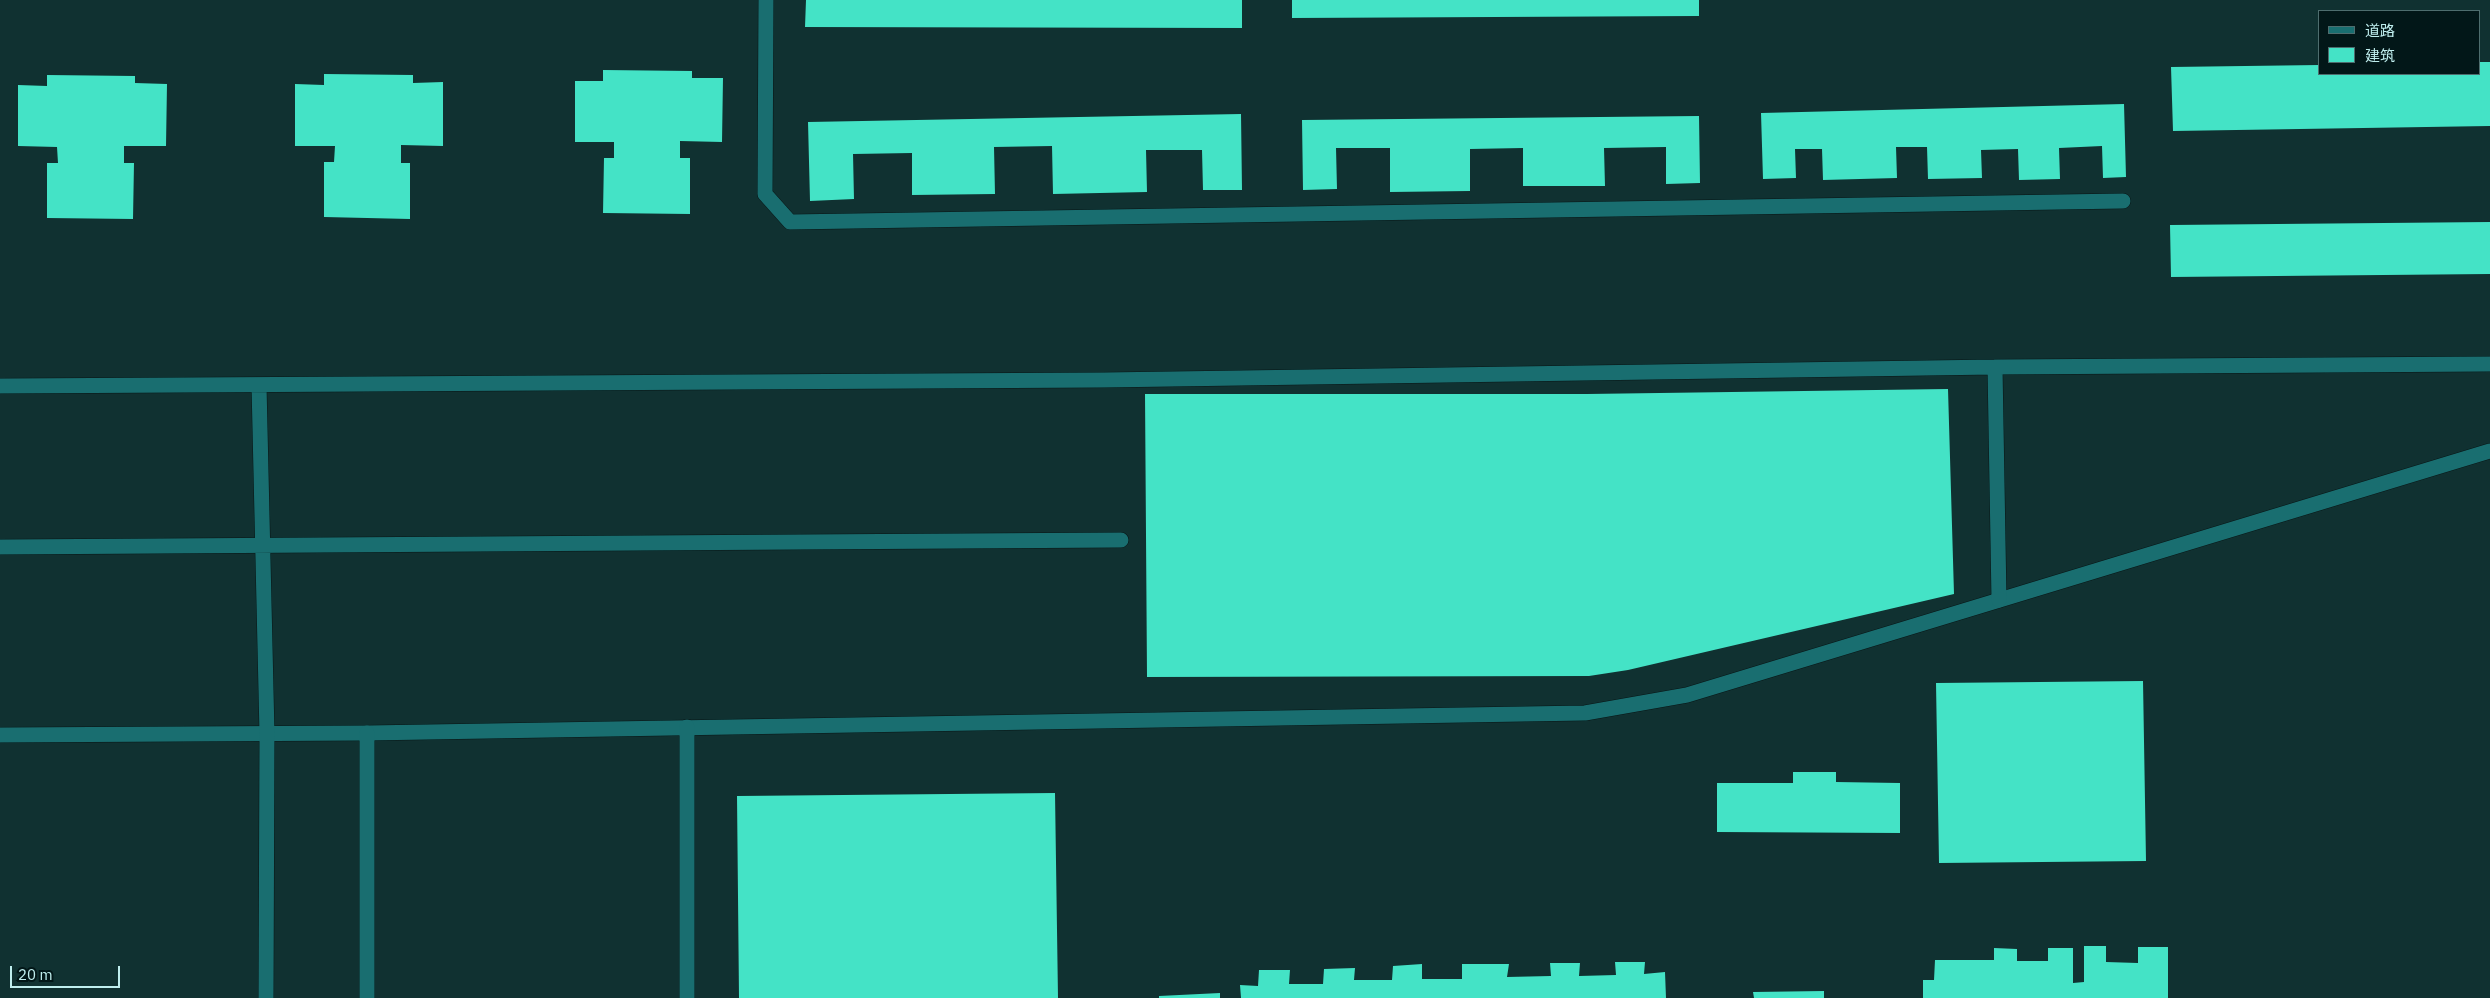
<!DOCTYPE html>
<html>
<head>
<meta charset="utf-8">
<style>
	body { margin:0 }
	#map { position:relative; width:2490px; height:998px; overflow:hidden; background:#103131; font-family:"IBM Plex Sans","Noto Sans SC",sans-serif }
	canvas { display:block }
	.legend { position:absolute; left:2318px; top:10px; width:162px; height:65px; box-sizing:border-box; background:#021718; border:1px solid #4e6d6e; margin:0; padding:6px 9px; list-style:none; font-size:15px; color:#bfeeee }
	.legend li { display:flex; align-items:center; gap:10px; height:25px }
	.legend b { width:25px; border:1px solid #4e6d6e }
	.scale { position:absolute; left:10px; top:966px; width:110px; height:22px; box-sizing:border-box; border:2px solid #bfeeee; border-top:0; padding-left:6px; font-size:15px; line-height:18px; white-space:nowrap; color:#bfeeee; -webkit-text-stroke:4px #021718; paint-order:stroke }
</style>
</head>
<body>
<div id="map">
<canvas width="2490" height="998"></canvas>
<ul class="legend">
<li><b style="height:6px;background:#196e70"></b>道路</li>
<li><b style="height:14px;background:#44e3c6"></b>建筑</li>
</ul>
<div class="scale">20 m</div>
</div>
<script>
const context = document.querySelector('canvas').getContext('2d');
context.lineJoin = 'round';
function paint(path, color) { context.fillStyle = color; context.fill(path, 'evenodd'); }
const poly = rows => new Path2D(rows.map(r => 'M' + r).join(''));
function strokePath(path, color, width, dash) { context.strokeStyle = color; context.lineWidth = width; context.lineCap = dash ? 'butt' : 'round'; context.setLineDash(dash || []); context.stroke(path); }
const building = poly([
	[806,0,1242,0,1242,28,805,27],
	[1292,0,1699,0,1699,16,1292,18],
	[2479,62,2490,62,2490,126,2173,131,2171,67,2319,65,2319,74,2479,74],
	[603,70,692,71,692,78,723,78,722,142,680,141,680,158,690,158,690,214,603,213,604,158,614,158,614,142,575,142,575,81,603,81],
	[324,74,413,75,413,83,443,82,443,146,401,145,401,163,410,163,410,219,324,217,324,162,334,162,335,146,295,146,295,84,324,85],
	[47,75,135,76,135,83,167,84,166,146,124,146,124,163,134,163,133,219,47,218,47,163,58,163,57,147,18,146,18,85,47,86],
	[2124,104,2126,177,2103,178,2102,146,2059,148,2060,179,2019,180,2018,149,1981,150,1982,178,1928,179,1927,147,1896,147,1897,178,1823,180,1822,149,1795,149,1796,178,1763,179,1761,113],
	[1241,114,1242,190,1203,190,1202,150,1146,150,1147,192,1053,194,1052,146,994,147,995,194,912,195,912,153,853,154,854,199,810,201,808,122],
	[1699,116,1700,183,1666,184,1666,147,1604,148,1605,186,1523,186,1523,148,1470,149,1470,191,1390,192,1390,148,1336,148,1337,189,1303,190,1302,120],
	[2490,222,2490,274,2171,277,2170,225],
	[1948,389,1954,594,1628,670,1589,676,1147,677,1145,394,1587,394],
	[2143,681,2146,861,1939,863,1936,683],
	[1793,772,1836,772,1836,782,1900,783,1900,833,1717,832,1717,783,1793,783],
	[1055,793,1058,998,739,998,737,796],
	[2084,946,2106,946,2106,962,2138,963,2138,947,2168,947,2168,998,1923,998,1923,980,1934,980,1935,960,1994,960,1994,948,2017,949,2017,961,2048,961,2048,948,2073,948,2073,983,2084,982],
	[1615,962,1645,962,1644,974,1665,972,1666,998,1241,998,1240,985,1258,986,1259,970,1290,970,1289,984,1323,984,1324,969,1355,968,1354,980,1392,980,1393,966,1422,964,1422,979,1462,979,1462,964,1509,964,1507,977,1551,976,1550,963,1580,963,1579,976,1616,975],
	[1824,991,1824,998,1754,998,1753,992],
	[1220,993,1220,998,1159,998,1159,996]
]);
const lane = poly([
	[0,735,367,733,1585,713,1687,695,2490,451]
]);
const street = poly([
	[766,0,765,194,790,222,2123,201],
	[1995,367,1999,600],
	[259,385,267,734,266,998],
	[0,386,1104,380,1995,367,2490,364],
	[0,547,1121,540],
	[367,998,367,733],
	[687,998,687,727]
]);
paint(building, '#44e3c6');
strokePath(lane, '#081616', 16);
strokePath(street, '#081616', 16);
strokePath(lane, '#196e70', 15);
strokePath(street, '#196e70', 15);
</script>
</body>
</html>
